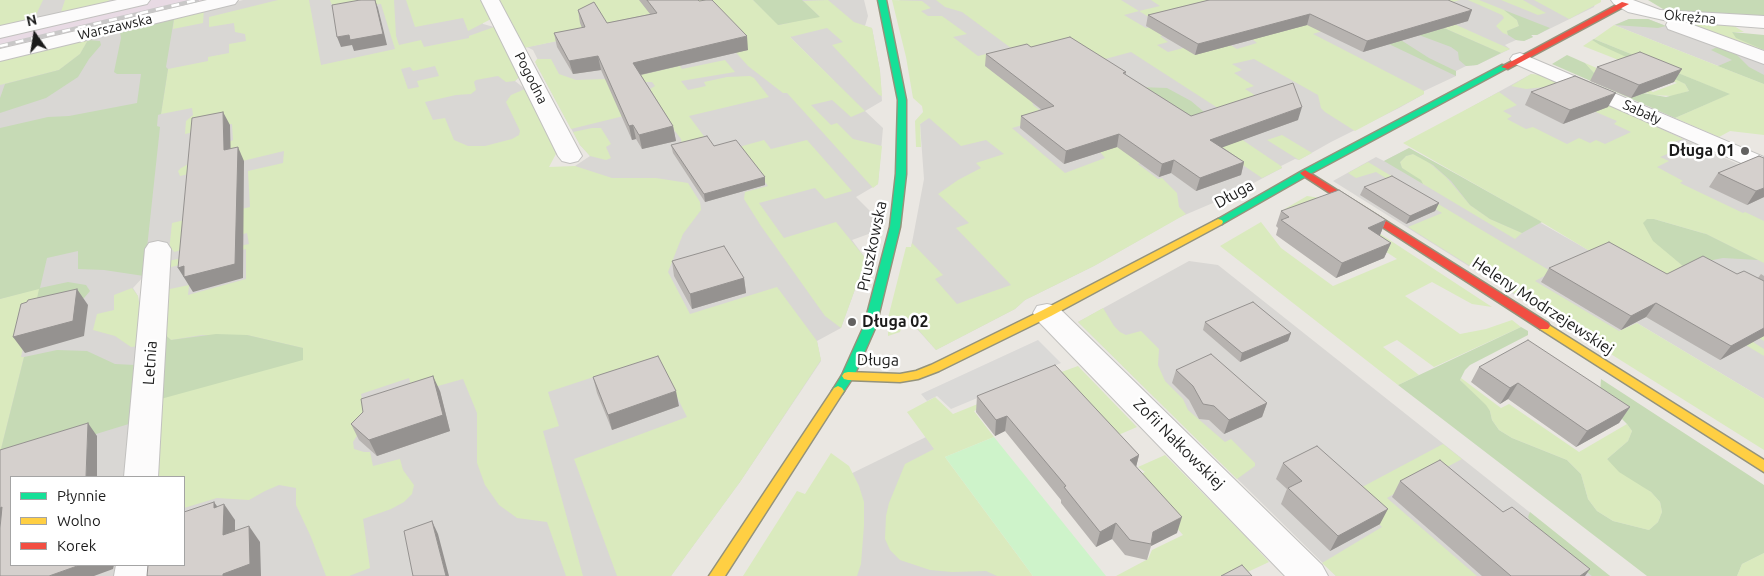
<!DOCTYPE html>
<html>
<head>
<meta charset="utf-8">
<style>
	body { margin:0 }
	#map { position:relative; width:1764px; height:576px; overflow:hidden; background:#eae7e2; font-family:Ubuntu,sans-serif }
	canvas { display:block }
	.legend { position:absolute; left:10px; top:476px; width:175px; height:90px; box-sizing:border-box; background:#fff; border:1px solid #a4a4a4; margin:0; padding:6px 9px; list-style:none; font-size:15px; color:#1b1b1b }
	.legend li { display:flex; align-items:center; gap:10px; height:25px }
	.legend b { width:25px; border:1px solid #a4a4a4 }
	.north { position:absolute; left:10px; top:10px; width:50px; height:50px; -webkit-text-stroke:4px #fff; paint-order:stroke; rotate:347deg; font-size:14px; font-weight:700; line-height:20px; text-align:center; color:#1b1b1b }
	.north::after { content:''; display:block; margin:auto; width:18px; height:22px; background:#1b1b1b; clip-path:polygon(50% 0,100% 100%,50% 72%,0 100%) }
</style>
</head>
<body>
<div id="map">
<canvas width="1764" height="576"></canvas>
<ul class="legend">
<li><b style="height:6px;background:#16e098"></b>Płynnie</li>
<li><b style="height:6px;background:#ffcf43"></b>Wolno</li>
<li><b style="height:6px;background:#f24e42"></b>Korek</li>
</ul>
<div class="north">N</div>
</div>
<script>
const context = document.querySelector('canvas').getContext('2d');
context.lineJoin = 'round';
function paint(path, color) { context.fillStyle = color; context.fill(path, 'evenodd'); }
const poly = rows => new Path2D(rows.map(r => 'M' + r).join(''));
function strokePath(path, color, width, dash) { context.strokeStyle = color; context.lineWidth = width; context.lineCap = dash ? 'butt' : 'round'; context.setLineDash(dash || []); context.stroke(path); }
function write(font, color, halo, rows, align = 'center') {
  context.font = font + ' Ubuntu,sans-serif'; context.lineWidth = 5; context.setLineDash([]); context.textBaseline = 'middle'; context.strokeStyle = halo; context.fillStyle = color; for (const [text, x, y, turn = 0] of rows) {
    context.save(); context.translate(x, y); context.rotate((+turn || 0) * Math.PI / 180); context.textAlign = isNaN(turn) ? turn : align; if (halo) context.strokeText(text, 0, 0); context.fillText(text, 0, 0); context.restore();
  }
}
const residential = poly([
	[0,0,118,0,25,21],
	[243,0,480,0,483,24,494,27,519,77,515,81,525,89,548,167,596,208,575,166,590,156,580,145,536,64,538,60,533,50,527,47,624,27,604,0,834,81,753,0,864,0,868,16,865,26,872,28,880,71,882,101,865,111,883,128,878,184,856,197,875,216,874,232,852,240,866,259,841,328,817,341,821,361,740,482,671,576,148,576,184,565,184,477,153,477,157,400,144,276,133,288,138,296,141,328,127,477,11,477,11,565,120,565,119,576,0,576,0,59,15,58,174,19],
	[899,0,1596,0,1594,7,1537,35,1531,35,1533,37,1524,41,1516,40,1505,45,1510,49,1477,65,1466,66,1456,71,1456,76,1424,91,1424,94,1399,108,1331,142,1299,160,1295,159,1281,166,1282,168,1227,197,1180,217,1094,266,1025,300,1015,309,936,350,906,317,911,248,924,179,920,124,929,117],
	[1629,19,1648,19,1764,63,1764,84,1614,25],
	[1531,74,1572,88,1764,176,1764,399,1637,323,1615,333,1561,324,1333,181,1376,157,1384,161,1409,148,1590,251,1705,234,1464,111],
	[1189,261,1218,265,1610,576,1336,576,1078,322],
	[926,437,1026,576,794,576,832,483]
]);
const industrial = poly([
	[152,0,220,0,0,52,0,35]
]);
const grass = poly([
	[0,0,43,0,35,17,0,27],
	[65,0,109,0,108,2,61,12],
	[278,0,309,0,321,65,395,49,381,4,355,7,332,5,330,0,394,0,396,36,399,45,421,40,424,47,469,38,469,36,494,27,519,77,515,81,506,82,498,76,476,80,474,82,476,90,471,94,456,95,425,102,433,120,445,118,454,140,468,146,485,146,512,139,519,135,520,131,506,102,511,95,525,89,557,152,549,167,575,166,612,178,656,178,688,183,700,202,701,210,683,234,668,272,690,314,777,287,817,341,821,360,740,482,671,576,617,576,574,459,687,417,661,365,630,365,548,392,559,426,543,431,583,576,566,576,547,522,517,518,499,505,485,485,477,463,477,413,463,379,413,393,409,378,361,394,367,426,358,434,353,442,354,449,364,452,370,452,373,466,400,459,403,470,414,485,412,494,404,502,391,509,363,519,370,568,349,576,326,576,311,537,296,505,296,488,279,485,265,491,249,500,217,498,184,508,184,477,153,477,157,400,303,348,247,335,202,335,171,340,162,332,165,290,189,285,188,295,246,279,246,249,167,268,168,261,249,244,247,233,174,252,173,250,169,251,172,223,197,217,198,219,250,207,248,171,283,163,284,151,180,176,178,171,181,168,233,140,232,124,185,134,186,121,193,115,192,108,161,114,168,69,208,61,208,57,229,53,229,44,246,41,245,34,235,32,234,23,209,27,209,17],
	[435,66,439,76,417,81,419,87,408,89,401,69,410,67,413,71],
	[406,0,482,0,491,19,468,31,463,18,415,27],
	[498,0,753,0,779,25,819,16,803,1,828,0,854,22,872,28,880,71,882,96,879,95,832,45,843,42,827,28,790,37,865,111,851,117,832,100,811,105,831,125,837,123,853,139,882,146,878,184,873,188,787,93,783,93,748,66,722,37,677,62,682,69,725,60,735,72,681,81,688,90,706,86,704,82,727,77,750,76,754,78,769,97,689,116,709,143,682,145,681,139,662,114,648,110,571,129,535,62,537,59,551,59,559,74,576,80,607,79,641,89,650,89,655,86,652,82,643,82,624,27,524,48],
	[892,0,922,1,931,8,921,11,928,16,942,16,967,34,953,37,978,56,1011,48,962,12,945,7,936,0,1121,0,1139,11,1160,6,1151,0,1298,0,1346,23,1313,34,1424,91,1424,94,1355,131,1325,112,1321,108,1318,95,1254,59,1232,64,1242,70,1234,73,1254,86,1245,89,1263,100,1224,112,1131,52,1079,66,1216,122,1281,166,1282,168,1262,178,1200,136,1158,158,1138,164,1158,179,1162,178,1177,193,1179,207,1186,214,1094,266,1025,300,1015,309,936,350,907,317,898,321,902,325,900,332,888,336,888,318,906,247,911,247,912,243,943,275,935,279,957,304,1011,285,956,228,969,223,938,194,958,180,981,168,976,163,1004,154,986,140,961,146,929,118,920,124,921,147,916,147,915,121,923,112,922,106,913,98,906,57],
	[1139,11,1160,24,1159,25,1146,28,1124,15],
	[1206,31,1252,39,1257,43,1237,49],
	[1174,33,1195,45,1168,52,1157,45,1168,42,1160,36],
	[1026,54,998,76,985,65],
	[1032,101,1101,153,1105,158,1065,173,1012,128,1040,120,1069,133,1033,105],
	[1417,0,1460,0,1423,10,1510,49,1501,53,1394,6],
	[1468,0,1479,0,1504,10,1517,20,1519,26,1507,31,1508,35,1503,33,1496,26,1504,18,1502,15],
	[1501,0,1523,0,1546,13,1538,15],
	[1534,0,1601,0,1601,2,1569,19],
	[204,9,203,23,173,29,174,19,120,32,122,28],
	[1689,23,1734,26,1744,32,1732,32,1764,50,1764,54,1690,26],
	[1614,25,1764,84,1764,135,1730,131,1719,137,1675,118,1729,94,1594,39],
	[93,35,94,39,88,40,80,54,59,70,0,85,0,57],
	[1592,40,1671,76,1685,84,1689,91,1673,96,1652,95,1595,74,1585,63,1653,92,1677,83,1583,46],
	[1531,74,1542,75,1563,85,1526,89,1511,86],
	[1499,92,1517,105,1503,111,1512,116,1507,119,1526,129,1533,127,1567,144,1579,138,1590,143,1596,140,1605,144,1631,132,1614,124,1617,121,1584,107,1597,100,1683,139,1671,143,1672,152,1660,157,1669,161,1657,167,1683,181,1680,183,1743,213,1745,212,1764,221,1764,263,1706,234,1654,219,1676,260,1764,335,1764,341,1757,337,1745,337,1764,349,1764,356,1543,223,1403,143],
	[592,128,601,128,611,144,606,147,611,158,606,160,590,156,580,145,573,132],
	[1282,135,1312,153,1299,160,1267,140],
	[764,140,771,149,807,140,852,191,825,199,815,188,759,203,784,238,836,222,866,259,841,328,825,316,761,226,744,199,745,192,768,186,739,147],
	[1413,154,1427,161,1446,177,1470,205,1490,219,1522,233,1515,239,1423,184,1402,168,1400,162,1406,156],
	[1368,162,1552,272,1535,281,1619,331,1637,323,1764,399,1764,450,1408,227,1442,213,1376,172,1356,178,1348,173],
	[1307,196,1327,199,1492,307,1472,304,1432,282,1405,296,1460,334,1486,329,1512,320,1521,327,1434,367,1397,340,1383,347,1419,375,1398,385,1220,246,1261,222,1281,248,1333,286,1397,259,1318,207,1293,216,1283,210],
	[40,288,33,317,29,322,21,357,24,357,0,453,0,299],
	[132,288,138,296,141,315,139,346,131,347,115,336,93,330,97,314,114,310,114,295],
	[1103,308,1114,326,1120,332,1126,335,1141,331,1159,349,1158,365,1165,381,1183,399,1188,410,1225,442,1231,439,1255,463,1255,466,1237,479,1078,322],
	[1078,366,1137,427,1109,439,1012,390],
	[1461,378,1501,408,1509,404,1579,452,1627,424,1632,431,1628,441,1607,459,1651,492,1660,502,1662,512,1658,522,1649,530,1613,521,1597,511,1588,499,1581,474,1567,460,1512,438,1499,430,1492,420,1490,411,1460,380],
	[1005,393,1009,396,974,411,994,437,945,457,1033,576,997,576,986,571,952,572,930,570,900,560,890,550,885,539,886,516,889,503,905,464,934,449,907,412,935,397,953,414],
	[1443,444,1462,459,1432,475,1429,473,1387,498,1477,576,1336,576,1322,563,1382,527,1349,494],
	[831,453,849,466,859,486,864,502,864,525,861,564,857,576,743,576,797,491,805,494],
	[1165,455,1246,537,1269,562,1239,576,1116,576,1148,559,1152,550,1183,535,1132,478,1145,472,1138,467],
	[1764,553,1764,576,1737,576,1742,564]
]);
const forest = poly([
	[753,0,802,0,820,17,778,25],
	[1380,0,1501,53,1477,65,1466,66,1459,60,1458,52,1451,47,1392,25],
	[1648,0,1764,0,1764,17,1677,12,1663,9],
	[1504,10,1550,28,1537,35,1531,35,1533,37,1524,41,1516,40,1508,35,1507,31,1519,26,1517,20],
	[1328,15,1382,28,1429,58,1456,71,1456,76],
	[174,19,166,67,168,69,161,114,158,115,157,126,160,127,144,276,104,270,78,269,78,251,47,258,40,288,68,282,86,285,90,291,84,298,59,305,33,317,39,289,0,299,0,128,48,117,69,116,137,103,141,74,117,74,114,72,121,38,120,32],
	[1629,19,1648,19,1666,26,1658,28,1615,25],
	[1732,32,1764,35,1764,50,1736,38],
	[1594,39,1730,94,1675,118,1552,64,1567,55,1585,63,1595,74,1643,93,1666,97,1689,91,1685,84,1679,81,1600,45,1592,40],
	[88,40,100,41,101,45,89,59,78,77,46,98,0,113,0,98,5,84,59,70,80,54],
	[1719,46,1734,52,1749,67,1764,75,1764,84,1718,66,1732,60,1711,50],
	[1138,87,1167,88,1191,101,1216,122,1188,116],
	[1409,148,1460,176,1542,222,1522,233,1490,219,1470,205,1451,181,1433,165,1413,154,1406,156,1400,162,1402,168,1421,180,1423,184,1384,161],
	[1647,219,1654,219,1706,234,1758,260,1723,258,1683,266,1653,241,1643,223],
	[1521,327,1528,331,1528,335,1470,365,1465,370,1460,380,1486,405,1490,411,1492,420,1499,430,1512,438,1567,460,1581,474,1588,499,1597,511,1613,521,1649,530,1658,522,1662,512,1660,502,1651,492,1619,472,1607,459,1628,441,1632,431,1627,424,1609,406,1600,393,1601,379,1764,485,1764,553,1742,564,1737,576,1647,576,1398,385],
	[162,332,171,340,216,334,247,335,303,348,303,360,157,400],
	[57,350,87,351,115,364,135,365,132,423,44,450,0,453,24,357],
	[1530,512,1610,576,1592,576,1569,558,1531,522,1528,517]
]);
const park = poly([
	[994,437,1106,576,1033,576,945,457]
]);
const parking = poly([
	[1038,340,1061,363,951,409,937,396,927,401,921,394]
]);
const street = poly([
	[117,0,150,0,147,4,0,38,0,26,117,0],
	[207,0,238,0,235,4,0,61,0,49,207,0],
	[481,0,499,0,582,156,578,161,570,163,562,161,558,156,481,0],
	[1611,0,1633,0,1660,10,1764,16,1764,28,1685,22,1764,51,1764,64,1668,29,1666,25,1668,21,1628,12,1614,4,1611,0],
	[1520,53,1764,157,1764,173,1513,63,1510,59,1513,55,1520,53],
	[158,241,167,243,171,249,158,477,124,477,145,249,149,243,158,241],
	[1047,304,1057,306,1322,565,1328,576,1285,576,1037,320,1033,313,1037,306,1047,304],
	[116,565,152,565,152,576,114,576,116,565]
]);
const fast = poly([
	[878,0,886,0,906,100,906,174,900,227,876,326,854,376,842,394,838,396,834,394,832,391,842,375,864,326,890,227,896,174,898,100,878,0],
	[1502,65,1509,67,1308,175,1222,224,1214,224,1213,222,1302,171,1502,65]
]);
const slow = poly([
	[1218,219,1222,220,1223,222,1222,224,1051,316,939,371,918,379,900,382,848,380,844,379,842,376,844,373,848,372,900,374,916,371,931,365,1043,310,1218,219],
	[1544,322,1764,460,1764,472,1540,329,1538,326,1544,322],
	[838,386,842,388,844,391,842,394,725,576,709,576,834,388,838,386]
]);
const jam = poly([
	[1622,2,1629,4,1508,69,1501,67,1622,2],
	[1305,170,1548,323,1550,326,1548,329,1540,329,1302,175,1300,173,1305,170]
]);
const rail = poly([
	[0,46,197,0]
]);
const wall = poly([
	[639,0,698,0,748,50,641,75,673,126,676,141,642,149,636,139,632,140,601,70,573,74,557,47,554,33,582,28,580,23,578,10,607,23,650,14],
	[1209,0,1468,21,1363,52,1307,25,1195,55,1146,26,1148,15],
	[1031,47,1126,72,1126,75,1191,116,1298,120,1222,147,1244,162,1241,175,1196,191,1171,173,1159,177,1117,147,1064,164,1020,128,1021,116,1042,110,985,66,986,54],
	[1597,67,1674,82,1631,98,1590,81],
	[1531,92,1608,107,1563,124,1525,105],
	[671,145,714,146,765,185,705,202,673,153],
	[1759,156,1764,197,1747,205,1709,187,1718,173],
	[1364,187,1439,203,1435,211,1406,224,1360,195],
	[1281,211,1386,220,1380,235,1379,236,1391,243,1384,258,1336,278,1276,235,1278,228,1276,226],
	[672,261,744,278,746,293,692,309,674,276],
	[1549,268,1667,274,1737,274,1758,278,1761,274,1764,276,1764,336,1720,360,1646,317,1621,330,1541,282],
	[1205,322,1291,333,1288,341,1240,362,1203,330],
	[1479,367,1630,407,1619,423,1576,447,1508,399,1500,404,1471,382],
	[1176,370,1267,403,1262,417,1224,434,1209,420,1199,419,1189,400,1172,383],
	[593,377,679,406,612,430,597,393],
	[440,391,450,431,377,456,359,440,351,424],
	[977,396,1139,455,1136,467,1177,533,1151,546,1147,560,1125,555,1112,539,1096,547,1061,503,1061,500,1005,431,995,436,976,412],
	[1283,463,1380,524,1330,551,1281,504,1287,489,1276,479],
	[1400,481,1503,512,1585,576,1482,576,1392,497]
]);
const shadedWall = poly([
	[375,0,378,8,387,45,354,51,352,45,341,47,337,37,349,35],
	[1472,10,1468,21,1363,52,1367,41],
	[1310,14,1307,25,1195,55,1198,44],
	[747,36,748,50,635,76,633,63],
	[598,56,601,70,573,74,569,61],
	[1682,69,1674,82,1631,98,1639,85],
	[1616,93,1608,107,1563,124,1570,110],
	[1302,107,1298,120,1207,153,1210,140],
	[223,112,230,125,231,164,224,150],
	[633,125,636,139,632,140,629,126],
	[673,126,676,141,642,149,639,135],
	[1119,134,1117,147,1064,164,1066,151],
	[238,147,244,161,243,278,193,292,178,268],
	[1174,160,1171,173,1159,177,1162,164],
	[1244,162,1241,175,1196,191,1200,178],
	[765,177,765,185,705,202,704,194],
	[1764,188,1764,197,1747,205,1756,191],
	[1439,203,1435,211,1406,224,1410,216],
	[1386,220,1380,235,1362,243,1368,228],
	[1391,243,1384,258,1336,278,1342,263],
	[744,278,746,293,692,309,690,294],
	[77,289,88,305,84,336,25,353,13,337],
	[1656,303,1646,317,1621,330,1631,316],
	[1764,328,1764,336,1720,360,1731,346],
	[1291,333,1288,341,1240,362,1242,353],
	[433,376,440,391,450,431,377,456,369,440],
	[1518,383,1508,399,1500,404,1510,388],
	[676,391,679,406,612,430,608,415],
	[1267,403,1262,417,1224,434,1229,420],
	[1630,407,1619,423,1576,447,1587,431],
	[1007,416,1005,431,995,436,996,420],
	[88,423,97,436,97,477,86,477],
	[1139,455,1135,471,1130,460],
	[214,502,224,516,224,504,235,520,235,550,223,535,214,508],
	[2,507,11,521,0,524,0,508],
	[1388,509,1380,524,1330,551,1338,536],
	[1182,517,1177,533,1151,546,1153,532],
	[432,521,438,534,449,576,446,576],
	[1116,523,1112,539,1096,547,1100,532],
	[249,526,260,542,261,576,223,576,223,574],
	[80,565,114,565,113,569,94,576,49,576],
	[1590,569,1585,576,1580,576]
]);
const building = poly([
	[360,0,375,0,383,34,350,40,349,35,337,37,332,5,360,0],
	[647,0,698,0,699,1,706,0,712,0,747,36,633,63,673,126,639,135,633,125,629,126,598,56,569,61,554,33,585,27,578,10,594,2,607,23,657,13,647,0],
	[1209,0,1448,0,1472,10,1367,41,1310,14,1198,44,1148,15,1209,0],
	[1070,37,1126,72,1123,73,1191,116,1293,83,1302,107,1210,140,1244,162,1200,178,1174,160,1162,164,1119,134,1066,151,1021,116,1054,106,986,54,1027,44,1031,47,1070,37],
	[1640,52,1682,69,1639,85,1597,67,1640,52],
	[1575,76,1616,93,1570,110,1531,92,1575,76],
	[223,112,224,150,238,147,235,264,184,277,184,266,178,268,192,118,223,112],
	[707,136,714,146,736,140,765,177,704,194,671,145,707,136],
	[1759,156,1764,158,1764,188,1756,191,1718,173,1759,156],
	[1392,176,1439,203,1410,216,1364,187,1392,176],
	[1339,190,1386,220,1368,228,1391,243,1342,263,1281,220,1289,217,1281,211,1339,190],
	[1609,242,1667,274,1703,256,1737,274,1744,271,1764,281,1764,328,1731,346,1656,303,1631,316,1549,268,1609,242],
	[724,246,744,278,690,294,672,261,724,246],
	[77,289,73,321,13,337,21,304,27,302,28,300,77,289],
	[1253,302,1291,333,1242,353,1205,322,1253,302],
	[1528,340,1630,407,1587,431,1518,383,1510,388,1479,367,1528,340],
	[1211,354,1267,403,1229,420,1214,406,1203,404,1193,386,1176,370,1211,354],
	[658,356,676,391,608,415,593,377,658,356],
	[1055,365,1139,455,1130,460,1182,517,1153,532,1151,544,1130,540,1116,523,1100,532,1064,487,1066,486,1007,416,996,420,977,396,1055,365],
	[433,376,443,415,369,440,351,424,363,412,361,399,433,376],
	[88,423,86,477,11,477,11,565,80,565,49,576,0,576,0,528,2,507,0,508,0,450,88,423],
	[1317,446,1388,509,1338,536,1288,488,1302,481,1283,463,1317,446],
	[1440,460,1503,512,1512,507,1590,569,1580,576,1511,576,1400,481,1440,460],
	[214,502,214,508,224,504,223,535,249,526,250,564,223,574,223,576,147,576,148,565,184,565,184,512,214,502],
	[432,521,446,576,413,576,404,531,432,521],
	[1242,565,1252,576,1221,576,1242,565]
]);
const markers = [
	[1745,151,5,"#636261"],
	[852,322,5,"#636261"]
];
const farStreetnames = [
	["Okrężna",1690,17,5],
	["Warszawska",115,27,-13],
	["Pogodna",531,78,63],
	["Sabały",1642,112,24]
];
const poiNames = [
	["Długa 01",1735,151],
	["Długa 02",862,322,"left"]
];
const streetNames = [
	["Długa",1234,194,-29],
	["Pruszkowska",872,246,-78],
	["Heleny Modrzejewskiej",1543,306,33],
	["Długa",878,360,1],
	["Letnia",150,363,-86],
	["Zofii Nałkowskiej",1179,444,45]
];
paint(residential, '#d9d7d4');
paint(industrial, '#e8dae4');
paint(grass, '#daeabe');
paint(forest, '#c6dab5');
paint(park, '#cef3ca');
paint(parking, '#dad9d7');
strokePath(street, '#c2c1bf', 2);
strokePath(fast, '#94937b', 3);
strokePath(slow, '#94937b', 3);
strokePath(jam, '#94937b', 3);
paint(street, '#fcfbfb');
paint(fast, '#16e098');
paint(slow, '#ffcf43');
paint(jam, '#f24e42');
strokePath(rail, '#c9c8c8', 4);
strokePath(rail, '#fff', 2.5, [8]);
paint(wall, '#b7b3b0');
paint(shadedWall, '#959290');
paint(building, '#d5d0cd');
strokePath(building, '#959290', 1);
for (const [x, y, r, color] of markers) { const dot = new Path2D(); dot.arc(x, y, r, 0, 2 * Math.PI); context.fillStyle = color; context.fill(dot); strokePath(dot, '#fff', 2); }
write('14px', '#1b1b1b', '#fff', farStreetnames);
write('bold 16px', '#1b1b1b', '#fff', poiNames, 'right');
write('16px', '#1b1b1b', '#fff', streetNames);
</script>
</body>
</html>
